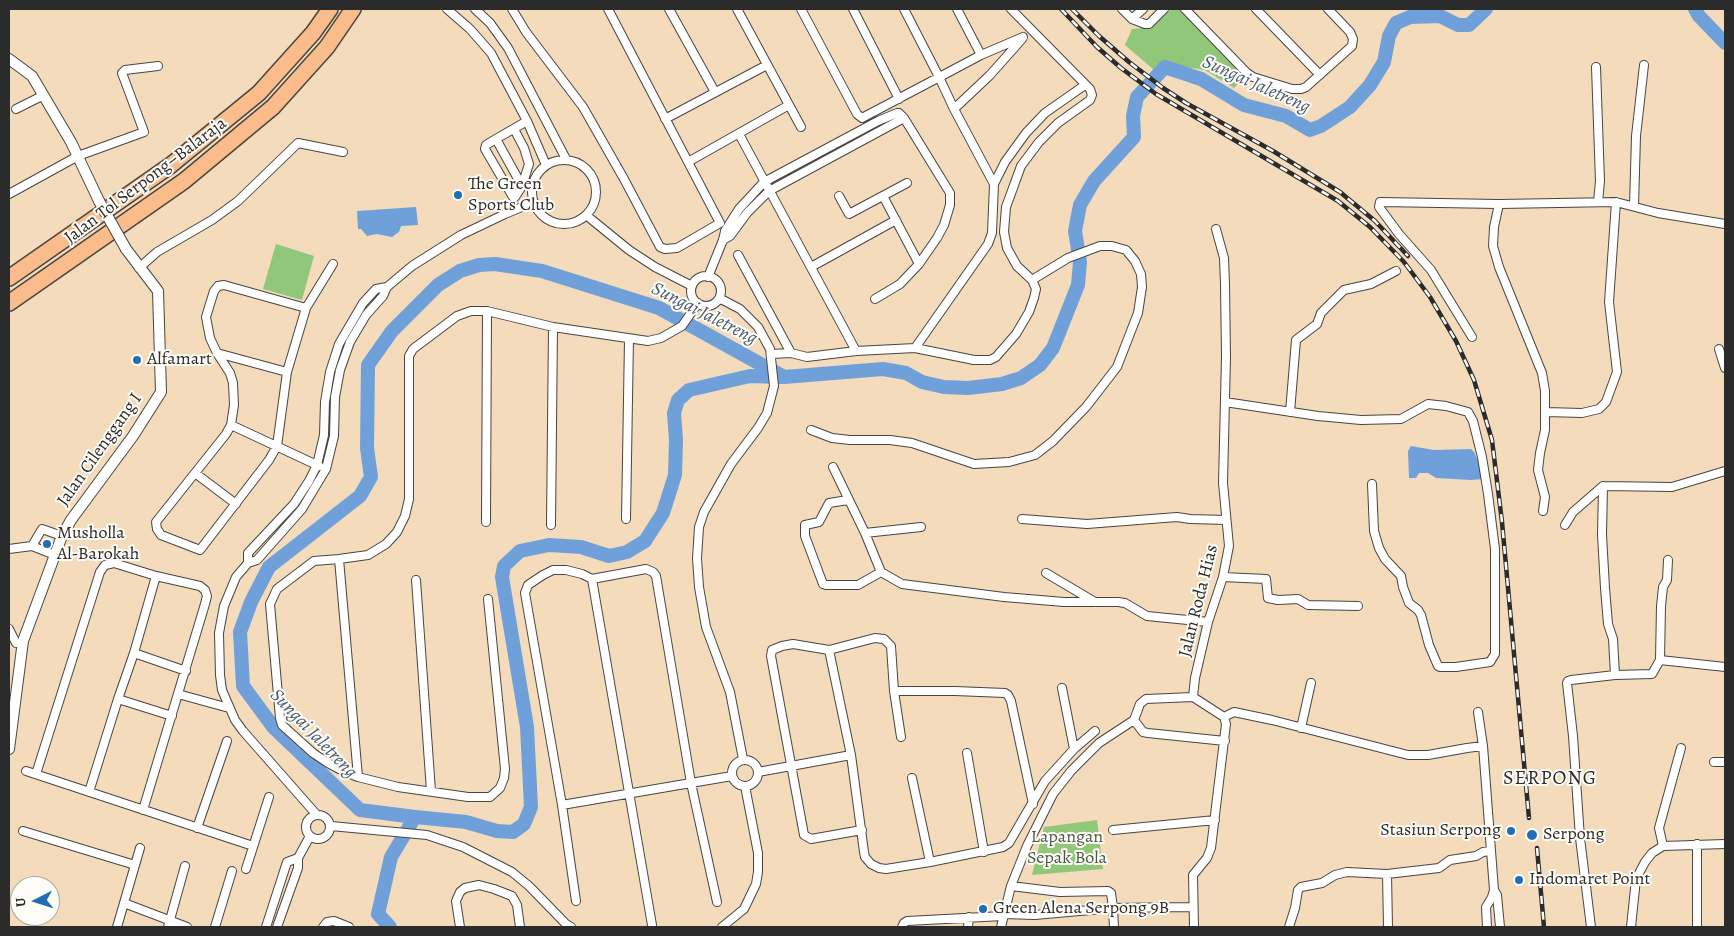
<!DOCTYPE html>
<html>
<head>
<meta charset="utf-8">
<style>
	body { margin:0 }
	#map { position:relative; width:1734px; height:936px; overflow:hidden; background:#f3dbbb; font-family:Alegreya,serif }
	canvas { display:block }
	.frame { position:absolute; inset:0; border:10px solid #2b2b2b; pointer-events:none }
	.north { position:absolute; left:10px; top:876px; width:50px; height:50px; box-sizing:border-box; background:#fdfcf7; border:1px solid #a9a8a5; border-radius:50%; rotate:265deg; font-size:14px; font-weight:700; line-height:20px; text-align:center; color:#2b2b2b }
	.north::after { content:''; display:block; margin:auto; width:18px; height:22px; background:#1f6fb2; clip-path:polygon(50% 0,100% 100%,50% 72%,0 100%) }
</style>
</head>
<body>
<div id="map">
<canvas width="1734" height="936"></canvas>
<div class="frame"></div>
<div class="north">U</div>
</div>
<script>
const context = document.querySelector('canvas').getContext('2d');
context.lineJoin = 'round';
function paint(path, color) { context.fillStyle = color; context.fill(path, 'evenodd'); }
const poly = rows => new Path2D(rows.map(r => 'M' + r).join(''));
function strokePath(path, color, width, dash) { context.strokeStyle = color; context.lineWidth = width; context.lineCap = dash ? 'butt' : 'round'; context.setLineDash(dash || []); context.stroke(path); }
function write(font, color, halo, rows, align = 'center') {
  context.font = font + ' Alegreya,serif'; context.lineWidth = 4; context.setLineDash([]); context.textBaseline = 'middle'; context.strokeStyle = halo; context.fillStyle = color; for (const [text, x, y, turn = 0] of rows) {
    context.save(); context.translate(x, y); context.rotate((+turn || 0) * Math.PI / 180); context.textAlign = isNaN(turn) ? turn : align; if (halo) context.strokeText(text, 0, 0); context.fillText(text, 0, 0); context.restore();
  }
}
const green = poly([
	[1171,9,1180,9,1232,61,1244,77,1234,88,1205,70,1165,64,1154,70,1125,45,1132,29,1152,27],
	[276,244,314,256,302,300,263,289],
	[1097,820,1103,869,1032,875,1044,827]
]);
const water = poly([
	[416,207,418,225,401,226,399,232,392,237,377,234,367,236,361,229,358,229,357,211],
	[1411,446,1434,450,1471,449,1474,452,1481,467,1483,479,1471,480,1436,478,1428,473,1419,473,1416,478,1409,478,1408,451]
]);
const river = poly([
	[1695,9,1699,16,1725,43],
	[415,817,466,822,497,831,513,832,524,824,531,807,527,727,502,577,504,566,520,551,549,545,581,547,609,556,627,552,645,541,663,513,675,475,676,440,674,413,678,400,689,390,750,376,781,377],
	[390,927,378,914,391,857,415,817,360,810,274,728,243,686,240,632,251,602,269,567,360,496,371,477,367,448,368,365,392,331,438,285,460,271,479,265,495,264,542,271,659,308,784,377,883,369,906,373,922,382,944,387,968,388,1002,384,1021,378,1040,365,1053,348,1078,285,1080,262,1075,231,1080,205,1094,181,1134,137,1133,116,1137,97,1165,67,1201,79,1244,105,1286,116,1310,130,1321,126,1350,107,1370,85,1384,62,1389,36,1396,23,1410,17,1440,16,1458,25,1469,25,1486,9]
]);
const minor = poly([
	[447,9,470,29,491,53,527,121,546,165],
	[475,9,490,23,508,48,566,159],
	[512,9,526,32,583,107,624,179,660,247,665,249,677,248,720,223,608,9],
	[669,9,715,92],
	[737,9,801,127],
	[801,9,857,114,862,118,981,55,1023,37],
	[853,9,899,99],
	[904,9,939,77,954,109,994,184,992,233,988,244,915,348],
	[957,9,981,55],
	[1122,9,1132,19,1145,24,1149,24,1164,9],
	[1185,9,1247,73,1253,77,1292,89,1301,89,1306,87,1352,46,1353,39,1350,32,1328,9],
	[1256,9,1320,75],
	[1132,19,1143,9],
	[1596,67,1600,181,1598,202],
	[16,109,44,95],
	[954,109,990,75,1022,39],
	[665,119,767,65],
	[739,134,856,351],
	[496,139,486,145,485,149,513,197,515,197,522,186,529,164,524,148,514,129],
	'532 192a32 32 0 1 1 64 0a32 32 0 1 1-64 0Z',
	[688,162,789,105],
	[994,184,1005,162,1026,133,1045,113,1085,85],
	[522,186,496,139,527,121],
	[9,194,78,156,144,132,122,73,125,70,158,66],
	[839,196,849,214,907,183],
	[883,196,919,264],
	[1499,204,1494,227,1493,246,1499,267,1542,373,1545,391,1545,430,1540,453,1538,470,1545,497,1543,511],
	[1634,206,1636,136,1644,65],
	[586,215,629,250,655,267,692,286],
	[723,240,730,236,747,213,769,191,904,118],
	[738,255,791,353,807,357,856,351,915,348,974,360,990,360,996,357,1016,334,1029,312,1034,298,1036,289,1032,280,1017,266,1007,248,1004,232,1006,207,1013,188,1021,166,1039,142,1058,123,1090,100,1092,95,1090,89,1011,9],
	[811,267,896,220],
	[139,268,157,252,212,220,238,201,298,143,343,152],
	'691 291a15 15 0 1 1 30 0a15 15 0 1 1-30 0Z',
	[708,277,723,240,725,231,739,209,764,182,878,121,897,113,899,113,904,118,950,193,950,205,944,225,937,238,919,264,900,284,875,299],
	[719,298,740,309,758,327,770,349,774,386,767,413,758,428,731,464,704,512,699,527,697,558,699,587,706,627,730,692,743,759],
	[306,308,224,285,218,286,214,291,206,317,210,338,217,353,230,373,233,383,234,405,231,425,226,434,156,522,157,529,161,535,200,550,269,460,277,446,287,372,306,308,333,264],
	[1472,337,1431,270,1399,234,1379,207,1380,202,1499,204,1616,202,1658,213,1725,224],
	[1719,349,1725,368],
	[217,353,287,372],
	[771,354,791,353],
	[1225,402,1318,416,1361,420,1401,419,1428,404,1446,406,1468,412,1473,421,1482,457,1488,494,1495,549,1495,654,1490,662,1456,667,1440,667,1438,666,1429,645,1421,615,1418,610,1409,603,1403,587,1401,576,1385,559,1379,548,1374,531,1372,484],
	[1290,412,1296,340,1317,324,1321,313,1344,290,1371,284,1396,271],
	[1546,412,1582,413,1599,409,1606,402,1617,372,1609,302,1616,202],
	[231,425,319,466],
	[811,430,832,438,850,440,890,440,912,443,974,464,1009,462,1035,455,1053,441,1086,407,1117,367,1138,313,1142,287,1141,274,1135,261,1126,250,1112,246,1100,246,1068,258,1032,280],
	[833,467,865,533,881,572,902,584,1004,597,1064,602,1118,602,1125,603,1147,616,1208,622],
	[195,473,236,504],
	[1603,486,1602,535,1605,588,1608,624,1613,639,1615,675,1652,674,1660,660,1725,667],
	[848,500,829,503,819,522,805,525,805,536,823,584,826,585,858,585,881,572],
	[626,519,629,339],
	[1022,519,1087,524,1177,517,1190,519,1226,520],
	[486,522,487,311],
	[551,525,553,327],
	[1565,525,1573,512,1603,486,1672,487,1725,471],
	[865,533,921,527],
	[32,546,42,529,62,536],
	[9,549,32,546,55,555],
	[339,559,358,777],
	[248,563,248,553,294,504,309,481,317,465,324,435,325,402,330,372,339,344,363,303,376,289,387,287,412,266,461,235,505,214,534,202],
	[1046,573,1095,602],
	[1223,577,1266,579,1268,598,1278,600,1298,599,1308,605,1358,606],
	[592,579,652,925],
	[416,580,431,791],
	[488,599,505,769,504,778,500,788,490,797,468,797,398,787,358,777,343,771,328,763,313,753,282,725,280,718,270,604,277,589,314,561,339,559,368,555,386,544,397,532,405,516,409,499,409,356,413,349,457,316,471,311,487,311,553,327,648,341,661,338,682,326,698,303],
	[9,629,16,643],
	[829,650,851,755,864,852,865,857,871,864,879,868,886,869,930,862,1003,847,1009,843,1045,781,1074,749,1095,731],
	[134,653,186,671],
	[1660,660,1661,606,1663,587,1667,580,1668,560],
	[1062,688,1074,749],
	[894,691,955,691,1005,693,1008,695,1011,701,1033,804],
	[178,694,229,708],
	[1193,697,1195,678,1208,622,1223,577,1229,546,1223,483,1226,357,1225,284,1224,258,1216,229],
	[1193,697,1224,717,1226,724,1211,848,1207,858,1193,875,1194,927],
	[118,699,172,716],
	[1478,712,1483,746,1494,890,1497,895,1500,927],
	[1224,717,1234,712,1272,720,1408,755,1428,755,1467,748,1483,746],
	[1134,720,1143,732,1148,733,1225,741],
	[1301,728,1311,683],
	[967,753,984,852],
	'732 773a13 13 0 1 1 26 0a13 13 0 1 1-26 0Z',
	[1714,762,1725,762],
	[26,771,253,846],
	[758,772,851,755],
	[36,774,100,572,105,565,114,563,156,576,200,586,205,590,207,596,205,604,143,810],
	[912,778,930,862],
	[89,792,118,699,134,653,156,576],
	[562,805,732,776],
	[316,814,243,731,235,720,222,690,220,675,219,633,224,606,236,577,248,563,257,560,302,509,326,469,334,436,335,397,340,370,350,342,366,315,383,296,387,287],
	'306 827a12 12 0 1 1 24 0a12 12 0 1 1-24 0Z',
	[331,826,427,835,463,847,512,872,529,886,566,924,571,927],
	[197,828,227,741],
	[862,830,811,839,804,835,771,656,772,650,782,646,793,644,829,650,875,638,884,639,891,646,894,691,901,737],
	[1113,830,1215,820],
	[23,831,135,865],
	[1697,844,1697,927],
	[1663,846,1659,828,1681,748],
	[246,869,269,797],
	[1387,874,1388,927],
	[1011,886,1060,892,1108,891,1111,893,1113,908,1114,927],
	[576,901,562,805,525,593,528,585,543,575,553,570,566,570,582,574,592,579,646,569,653,572,656,576,691,783,717,902],
	[124,903,187,927],
	[1004,914,1035,915,1113,908,1193,907],
	[117,927,140,848],
	[168,927,185,866],
	[215,927,232,871],
	[266,927,287,862,298,858],
	[277,927,298,868,298,858,310,836],
	[323,927,327,922,334,921,349,927],
	[460,927,456,901,460,892,465,888,479,885,494,889,512,896,517,905,520,927],
	[722,927,744,909,756,884,758,872,758,853,745,786],
	[902,927,904,923,907,921,1003,916],
	[968,927,969,917],
	[1001,927,1011,886,1027,846,1053,794,1071,771,1099,743,1134,720,1140,704,1146,699,1193,697],
	[1289,927,1295,908,1298,890,1301,887,1322,883,1335,875,1347,872,1387,874,1439,868,1450,860,1476,856,1483,852,1490,851],
	[1487,927,1486,907,1492,897,1494,890],
	[1591,927,1580,838,1573,736,1567,683,1568,681,1571,680,1615,675],
	[1631,927,1636,879,1645,862,1652,853,1663,846,1725,844]
]);
const tertiary = poly([
	[9,59,32,76,71,142,99,201],
	[9,749,23,641,62,536,71,520,133,436,161,392,158,291,126,249]
]);
const motorway = poly([
	[9,278,171,165,259,93,313,33,330,9],
	[9,303,184,181,273,107,327,47,353,9]
]);
const rail = poly([
	[1061,9,1097,47,1121,68,1156,94,1338,201,1370,227,1404,262,1430,297,1456,341,1474,380,1492,440,1502,522,1529,818],
	[1072,9,1099,36,1129,62,1163,88,1186,103,1273,151,1340,192,1375,221,1408,256],
	[1537,848,1544,927]
]);
const tertiaryBridge = poly([
	[99,201,126,249]
]);
const markers = [
	[458,195,5,"#1f6fb2"],
	[137,360,5,"#1f6fb2"],
	[47,544,5,"#1f6fb2"],
	[1511,831,5,"#1f6fb2"],
	[1532,835,6,"#1f6fb2"],
	[1519,880,5,"#1f6fb2"],
	[983,909,5,"#1f6fb2"]
];
const streetNames = [
	["Jalan Tol Serpong–Balaraja",146,181,-37],
	["Jalan Cilenggang I",100,450,-55],
	["Jalan Roda Hias",1199,601,-76]
];
const poiNames = [
	["The Green",468,185],
	["Sports Club",468,206],
	["Alfamart",147,360],
	["Musholla",57,534],
	["Al-Barokah",57,555],
	["Stasiun Serpong",1501,831,"right"],
	["Serpong",1543,835],
	["Indomaret Point",1529,880],
	["Green Alena Serpong 9B",993,909]
];
const parkNames = [
	["Lapangan",1067,838],
	["Sepak Bola",1067,859]
];
const waterNames = [
	["Sungai Jaletreng",1256,85,24],
	["Sungai Jaletreng",704,314,27],
	["Sungai Jaletreng",313,734,46]
];
const quarterNames = [
	["SERPONG",1550,779]
];
paint(green, '#90c779');
paint(water, '#70a0da');
strokePath(river, '#70a0da', 14);
strokePath(minor, '#494541', 10);
strokePath(tertiary, '#494541', 12);
strokePath(motorway, '#494541', 18);
strokePath(minor, '#fff', 8);
strokePath(tertiary, '#fff', 10);
strokePath(motorway, '#fabc8b', 15);
strokePath(rail, '#2b2b2b', 4.5);
strokePath(rail, '#fdfcf7', 2.5, [8]);
strokePath(tertiaryBridge, '#494541', 12, []);
strokePath(tertiaryBridge, '#fff', 10);
for (const [x, y, r, color] of markers) { const dot = new Path2D(); dot.arc(x, y, r, 0, 2 * Math.PI); context.fillStyle = color; context.fill(dot); strokePath(dot, '#fdfcf7', 2); }
write('18px', '#2b2b2b', '#fdfcf7', streetNames);
write('18px', '#2b2b2b', '#fdfcf7', poiNames, 'left');
write('18px', '#495a42', '#fdfcf7', parkNames);
write('italic 19px', '#475a71', '#fdfcf7', waterNames);
context.letterSpacing = '1px';
write('20px', '#2b2b2b', '#fdfcf7', quarterNames);
context.letterSpacing = '0px';
</script>
</body>
</html>
